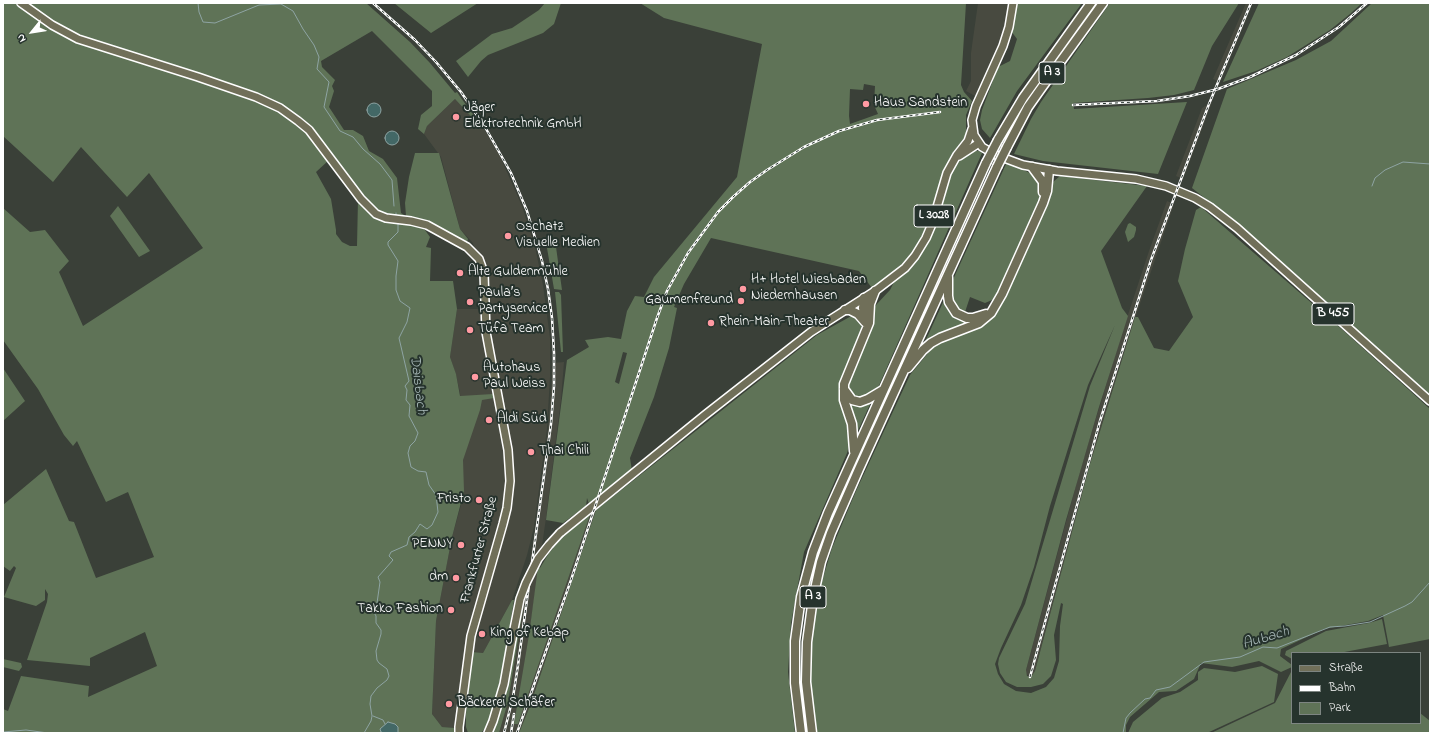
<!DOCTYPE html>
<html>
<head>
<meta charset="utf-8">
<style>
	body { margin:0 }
	#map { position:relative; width:1433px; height:736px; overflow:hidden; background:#3a4038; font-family:"Indie Flower",sans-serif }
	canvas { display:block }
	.frame { position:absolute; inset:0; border:4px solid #fff; pointer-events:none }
	.legend { position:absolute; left:1291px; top:652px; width:130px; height:72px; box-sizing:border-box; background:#26332d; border:1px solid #7d8581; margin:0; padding:5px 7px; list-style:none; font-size:12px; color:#fff }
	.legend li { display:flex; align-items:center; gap:8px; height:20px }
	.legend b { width:20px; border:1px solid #7d8581 }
	.north { position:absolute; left:12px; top:12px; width:40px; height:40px; -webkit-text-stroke:3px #26332d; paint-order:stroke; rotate:240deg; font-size:11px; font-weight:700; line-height:16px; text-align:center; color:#fff }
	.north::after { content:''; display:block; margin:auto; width:14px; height:18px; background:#fff; clip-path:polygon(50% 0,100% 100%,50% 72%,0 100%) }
</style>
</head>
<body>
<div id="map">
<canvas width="1433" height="736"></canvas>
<div class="frame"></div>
<ul class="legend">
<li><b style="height:5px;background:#706f59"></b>Straße</li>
<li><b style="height:5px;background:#fff"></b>Bahn</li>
<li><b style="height:11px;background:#5f7357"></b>Park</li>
</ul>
<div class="north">N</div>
</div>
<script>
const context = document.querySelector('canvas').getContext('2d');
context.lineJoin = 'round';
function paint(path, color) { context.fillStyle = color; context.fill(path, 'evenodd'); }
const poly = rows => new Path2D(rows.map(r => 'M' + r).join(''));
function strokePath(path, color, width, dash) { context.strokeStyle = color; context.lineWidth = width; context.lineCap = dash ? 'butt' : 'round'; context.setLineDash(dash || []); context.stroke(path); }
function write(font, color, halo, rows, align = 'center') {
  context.font = font + ' "Indie Flower",sans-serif'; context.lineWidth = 4; context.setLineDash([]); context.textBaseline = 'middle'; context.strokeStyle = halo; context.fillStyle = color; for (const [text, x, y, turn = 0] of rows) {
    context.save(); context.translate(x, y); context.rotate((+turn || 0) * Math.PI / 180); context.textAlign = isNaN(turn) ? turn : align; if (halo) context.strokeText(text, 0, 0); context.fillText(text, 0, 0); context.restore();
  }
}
const built = poly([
	[978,3,1011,3,1005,36,975,96,966,91,971,81,971,53],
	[1246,3,1253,3,1220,82,1213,79],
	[455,99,484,129,499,154,522,206,535,247,543,285,550,338,550,377,547,429,534,527,527,555,512,600,483,653,466,652,456,728,442,727,432,714,436,621,452,537,461,505,463,460,460,393,456,375,450,357,457,309,487,309,490,303,489,277,485,262,474,247,473,243,460,229,441,157,424,134,427,126],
	[1212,102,1202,129,1183,179,1176,176,1181,163,1202,108],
	[1167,201,1174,204,1127,342,1090,464,1035,671,1032,676,1029,677,1026,673,1026,670,1079,474,1120,339,1149,251],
	[564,362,561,400,546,518,529,635,568,578,589,517,596,510,530,706,519,733,499,733,508,702,524,603,527,578,533,544,548,429,553,363]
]);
const green = poly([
	[3,3,366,3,410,42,430,63,455,93,457,92,461,98,481,125,481,127,455,99,427,126,424,134,418,129,421,115,432,106,432,91,372,31,321,61,322,67,335,80,332,86,334,91,329,107,344,130,353,130,363,136,369,151,383,159,397,178,401,213,406,216,405,203,409,177,415,153,439,153,458,222,460,229,468,239,466,244,406,217,408,224,422,226,430,237,426,247,431,248,430,281,453,281,457,309,450,357,456,374,460,396,493,394,494,398,482,400,480,410,463,460,464,491,452,537,436,621,432,714,442,727,456,728,456,733,3,733,3,709,8,711,21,676,89,686,88,697,157,666,145,632,90,658,90,666,27,660,47,602,48,594,45,589,45,600,36,606,4,597,16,568,14,566,10,571,3,566,3,505,46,469,69,521,74,522,96,578,154,557,128,492,106,502,77,441,73,446,64,435,38,389,3,340,3,208,30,232,45,230,69,261,59,272,83,326,203,248,149,173,127,197,81,147,53,182,3,136],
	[329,160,358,199,357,246,350,246,342,242,336,234,336,230,331,199,316,172],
	[394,3,478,3,431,33],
	[545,3,561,3,554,24,543,33,488,55,481,61,468,77,456,61,492,34,512,28,539,10],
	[640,3,966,3,961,85,964,92,972,101,966,115,966,134,963,141,955,150,947,167,929,223,923,237,912,254,902,266,889,277,872,288,859,271,711,238,684,284,674,307,677,308,669,348,654,397,630,458,632,471,589,504,587,498,586,506,563,523,546,520,567,360,589,347,585,340,608,337,621,339,627,311,635,296,644,297,654,277,737,177,762,44,664,18],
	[864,84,875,86,874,105,878,114,850,124,849,116,850,89,863,90],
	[623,352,627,353,619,384,615,382],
	[1016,3,1082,3,1017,91,990,138,982,129,980,120,982,110,998,67,1010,61,1017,39,1011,31],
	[1110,3,1239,3,1212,46,1194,90,1174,95,1148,98,1073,103,1074,109,1187,102,1158,174,1043,161,1014,154,1031,119,1041,102],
	[1259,3,1362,3,1350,14,1330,30,1287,57,1256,71,1223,82],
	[1372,3,1430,3,1430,395,1236,223,1192,188,1227,89,1296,60,1331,41],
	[975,151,979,151,982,153,884,374,877,390,860,400,849,393,847,382,872,323,875,306,890,290,895,280,915,261,947,182,955,166,961,158,971,152],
	[1007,162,1034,175,1039,180,1042,194,1039,206,997,298,985,303,970,297,964,315,957,310,952,304,950,286],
	[1060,176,1147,186,1101,251,1122,308,1128,316,1099,407,1066,520,1026,670,1027,676,1031,677,1035,671,1090,464,1135,317,1138,317,1154,348,1169,351,1193,317,1178,281,1185,249,1196,210,1201,207,1345,332,1430,409,1430,639,1389,647,1383,615,1368,621,1324,629,1281,649,1280,656,1292,665,1292,667,1281,672,1259,661,1232,667,1201,663,1194,679,1176,691,1159,692,1130,717,1126,725,1126,733,817,733,810,688,811,644,817,598,832,548,856,491,910,375,933,347,944,340,987,321,1049,198,1053,182],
	[1115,325,1090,386,1025,604,999,658,998,664,1000,673,1006,682,1017,687,1031,687,1043,684,1051,676,1056,660,1054,635,1061,603,1063,604,1060,626,1059,661,1054,678,1046,687,1031,693,1016,691,1004,684,998,674,995,664,1001,648,1021,605,1034,567,1050,506,1088,385],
	[118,206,150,251,139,257,110,216],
	[1130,223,1136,227,1136,230,1134,237,1128,242,1125,232,1128,224],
	[556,247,562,290,554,289,547,248],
	[555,292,559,292,561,295,563,352,561,352],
	[945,298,947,305,978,321,924,344],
	[855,314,860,320,862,329,859,339,846,367,840,384,850,428,850,442,847,453,804,552,791,623,788,672,795,733,519,733,530,706,596,510,817,335],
	[3,368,25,401,3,421],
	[846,399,872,400,856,435],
	[591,512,518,724,514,724,529,635,538,567,540,568,549,553,560,540,576,524],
	[512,600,514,600,504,663,493,710,486,727,481,733,468,733,466,727,466,714,472,652,483,653],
	[524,603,508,702,499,733,488,733,512,642,516,639,522,605],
	[1382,619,1387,644,1339,653,1292,653,1292,659,1285,655,1286,651,1326,631,1369,623],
	[3,659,21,663,22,667,19,671,3,667],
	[1262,666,1278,674,1274,702,1207,733,1128,733,1133,722,1162,698,1180,692,1198,680,1198,672,1204,668,1235,672],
	[1291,672,1292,723,1420,723,1420,713,1430,721,1430,733,1211,733,1275,703]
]);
const water = poly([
	'367 110a7 7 0 1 1 14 0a7 7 0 1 1-14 0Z',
	'385 138a7 7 0 1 1 14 0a7 7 0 1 1-14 0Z',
	[388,722,395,724,398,727,398,733,383,733,381,732,380,729,388,722]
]);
const stream = poly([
	[198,3,199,12,203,22,215,23,259,5,281,4,293,11,303,29,314,45,319,57,317,69,329,82,324,107,340,131,353,137,363,149,380,164,392,180,394,206],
	[1372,186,1375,178,1385,170,1403,162,1430,164],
	[396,213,396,217],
	[373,716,383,720,385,724],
	[3,732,26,730,48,733],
	[364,733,371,721,372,716,370,704,371,696,377,688,387,680,389,676,387,669,379,663,377,660,376,651,381,634,381,630,376,623,376,616,372,609,377,603,380,582,378,577,393,560,389,556,391,552,407,545,409,537,415,532,420,524,427,529,432,525,438,512,436,495,429,485,426,472,418,471,411,467,408,453,410,446,415,441,418,433,409,416,410,405,406,400,407,390,405,386,409,381,399,338,407,322,410,308,400,301,396,290,396,276,398,261,388,245,388,242,398,232,398,223],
	[1123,733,1126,718,1130,713,1145,699,1150,698,1156,690,1170,687,1204,662,1240,657,1263,647,1277,648,1330,627,1345,626,1370,622,1405,606,1412,602,1430,582]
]);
const major = poly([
	[21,3,52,25,78,39,198,77,256,97,280,108,298,121,309,130,361,199,376,214,386,218,411,221,427,225,467,247,479,259,484,273,486,332,508,450,510,481,507,508,503,524,471,636,459,727,459,733],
	[1013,3,1009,27,1003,46,976,106,972,120,974,135,982,147,996,155,1023,165,1057,171,1136,179,1166,186,1195,198,1210,207,1237,228,1430,401],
	[959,156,979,143],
	[560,533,705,415,811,332,875,291,905,268,915,256,926,238,932,224,947,173,957,155,968,141,972,129],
	[488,733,493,721,504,684,512,639]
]);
const highway = poly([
	[998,140,1023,98,1091,3],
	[1007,147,1028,107,1040,90,1103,3],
	[1032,167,1043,182,1043,192],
	[948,277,948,296,949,302,956,313,967,318,973,318,986,314],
	[864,298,863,308,866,321],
	[845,310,850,310,858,314,865,322],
	[908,368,923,350,931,343,940,338,979,323,991,313,1002,294,1043,203,1047,191,1049,170],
	[844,389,852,400,860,402,868,399,883,390],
	[854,451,852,424,844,400,844,384,869,323,870,304,875,291],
	[801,733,795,683,795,641,801,597,813,552,828,513,986,163],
	[812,733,806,682,807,642,813,598,821,562,831,533,859,469,997,167]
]);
const rail = poly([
	[373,3,415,40,436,62,461,92,485,127,511,173,527,211,542,261,548,289,552,318,554,353,554,386,551,424,518,665,513,697,504,733],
	[1073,105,1157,101,1190,96,1218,89,1250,77,1296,55,1339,27,1367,3],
	[1030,677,1100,421,1151,260,1209,104,1251,3],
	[511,733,514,714],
	[517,733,571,580,657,318,667,291,688,253,718,212,733,197,750,182,767,170,804,147,839,131,877,120,940,112]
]);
const majorBridge = poly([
	[512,639,520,599,526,583,538,559,549,545,560,533]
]);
const highwayBridge = poly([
	[986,163,998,140],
	[997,167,1007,147]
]);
const markers = [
	[866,104,4,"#ff9aa2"],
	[456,117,4,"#ff9aa2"],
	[508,236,4,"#ff9aa2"],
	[460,273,4,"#ff9aa2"],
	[743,289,4,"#ff9aa2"],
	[741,301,4,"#ff9aa2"],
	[470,302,4,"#ff9aa2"],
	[711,323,4,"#ff9aa2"],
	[470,330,4,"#ff9aa2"],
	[475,377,4,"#ff9aa2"],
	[489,420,4,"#ff9aa2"],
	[531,452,4,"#ff9aa2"],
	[479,500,4,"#ff9aa2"],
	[461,545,4,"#ff9aa2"],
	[456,578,4,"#ff9aa2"],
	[451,610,4,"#ff9aa2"],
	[482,634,4,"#ff9aa2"],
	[449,704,4,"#ff9aa2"]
];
const shields = [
	[1052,73,26],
	[934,216,40],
	[1333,314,42],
	[813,597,26]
];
const shieldNames = [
	["A 3",1052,73],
	["L 3028",934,216],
	["B 455",1333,314],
	["A 3",813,597]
];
const poiNames = [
	["Haus Sandstein",874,104],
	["Jäger",464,109],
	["Elektrotechnik GmbH",464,125],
	["Oschatz",516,228],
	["Visuelle Medien",516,244],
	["Alte Guldenmühle",468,273],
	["H+ Hotel Wiesbaden",751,281],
	["Niedernhausen",751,297],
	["Paula′s",478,294],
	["Partyservice",478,310],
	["Gaumenfreund",733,301,"right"],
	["Rhein-Main-Theater",719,323],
	["Tüfa Team",478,330],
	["Autohaus",483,369],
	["Paul Weiss",483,385],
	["Aldi Süd",497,420],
	["Thai Chili",539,452],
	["Fristo",471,500,"right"],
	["PENNY",453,545,"right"],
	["dm",448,578,"right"],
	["Takko Fashion",443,610,"right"],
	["King of Kebap",490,634],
	["Bäckerei Schäfer",457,704]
];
const streetNames = [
	["Frankfurter Straße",480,550,-75]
];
const waterNames = [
	["Daisbach",417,385,83],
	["Aubach",1266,639,-17]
];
paint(built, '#484a40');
paint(green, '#5f7357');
paint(water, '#436866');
strokePath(water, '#8ea4a3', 1);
strokePath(stream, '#8ea4a3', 1);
strokePath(major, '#fff', 10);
strokePath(highway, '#fff', 11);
strokePath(major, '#706f59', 7);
strokePath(highway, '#706f59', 8);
strokePath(rail, '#fff', 2.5);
strokePath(rail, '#26332d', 1, [3]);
strokePath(majorBridge, '#fff', 10, []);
strokePath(highwayBridge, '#fff', 11, []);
strokePath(majorBridge, '#706f59', 7);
strokePath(highwayBridge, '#706f59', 8);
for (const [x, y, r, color] of markers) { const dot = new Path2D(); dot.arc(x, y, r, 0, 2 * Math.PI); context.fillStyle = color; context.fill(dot); strokePath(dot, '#26332d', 1.5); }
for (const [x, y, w] of shields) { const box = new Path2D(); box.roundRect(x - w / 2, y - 11, w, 22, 3); context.fillStyle = '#26332d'; context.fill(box); strokePath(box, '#fff', 1); }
write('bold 13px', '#fff', null, shieldNames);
write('14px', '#fff', '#26332d', poiNames, 'left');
write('14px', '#fff', '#26332d', streetNames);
write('italic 15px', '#aabbba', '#26332d', waterNames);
</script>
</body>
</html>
